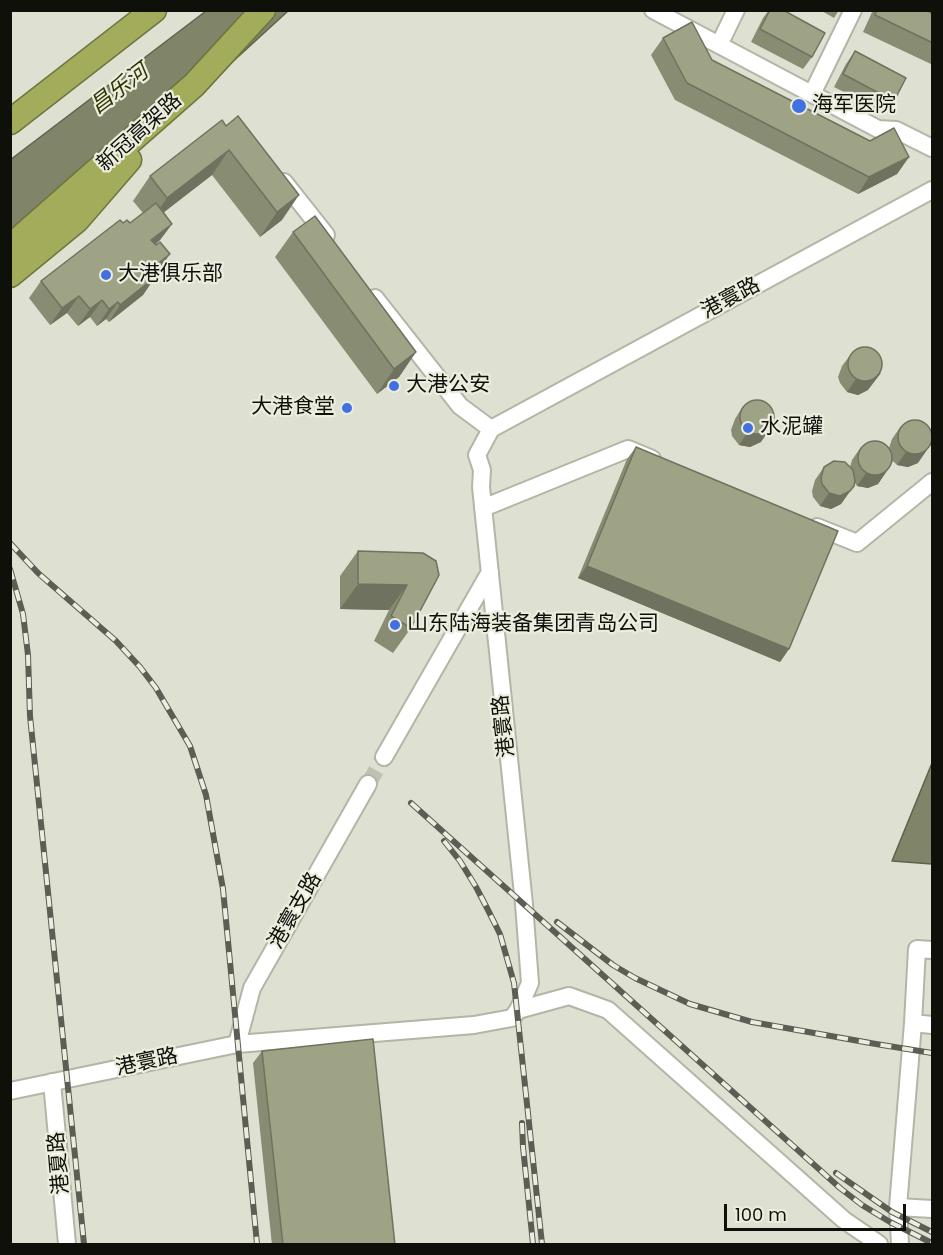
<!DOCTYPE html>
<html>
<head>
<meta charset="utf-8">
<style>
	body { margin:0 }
	#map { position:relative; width:943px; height:1255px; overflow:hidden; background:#dee1d1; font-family:Poppins,sans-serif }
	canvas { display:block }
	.frame { position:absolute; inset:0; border:12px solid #10100b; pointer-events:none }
	.scale { position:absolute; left:724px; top:1204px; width:182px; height:27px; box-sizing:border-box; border:3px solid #10100b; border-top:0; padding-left:8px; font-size:18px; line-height:21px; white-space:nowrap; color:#10100b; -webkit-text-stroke:4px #ebeede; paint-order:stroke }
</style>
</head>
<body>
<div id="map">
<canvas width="943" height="1255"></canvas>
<div class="frame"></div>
<div class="scale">100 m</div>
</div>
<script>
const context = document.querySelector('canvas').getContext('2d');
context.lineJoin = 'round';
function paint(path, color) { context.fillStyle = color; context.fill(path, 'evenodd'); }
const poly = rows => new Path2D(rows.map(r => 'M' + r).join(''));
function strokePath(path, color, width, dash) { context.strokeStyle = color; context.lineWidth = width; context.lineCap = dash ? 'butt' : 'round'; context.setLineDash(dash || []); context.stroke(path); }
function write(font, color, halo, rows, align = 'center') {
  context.font = font + ' Poppins,"Noto Sans SC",sans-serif'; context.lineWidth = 4.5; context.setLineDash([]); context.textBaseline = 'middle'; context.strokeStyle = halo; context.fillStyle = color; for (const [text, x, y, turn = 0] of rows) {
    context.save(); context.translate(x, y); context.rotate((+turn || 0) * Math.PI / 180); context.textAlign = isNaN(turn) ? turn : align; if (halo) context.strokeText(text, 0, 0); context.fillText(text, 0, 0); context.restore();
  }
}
const water = poly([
	[206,11,288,11,168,121,11,241,10,160,206,11],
	[932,763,932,864,892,861,932,763]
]);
const minorTunnel = poly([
	[368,784,384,757]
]);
const minor = poly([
	[653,10,878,129,896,130,932,148],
	[719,45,736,10],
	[812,94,853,10],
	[284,182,326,235],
	[375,298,460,406,491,429],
	[483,508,628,449,652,459],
	[817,527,857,543,932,482],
	[384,757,490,572],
	[518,1010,569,996,608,1010,844,1220,879,1244],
	[913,1023,932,1025],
	[237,1044,252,988,368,784],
	[52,1082,67,1244],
	[10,1091,237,1044,474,1025,512,1018,518,1010,530,983,524,904,481,487,482,470,477,455,491,429,932,190],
	[898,1207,932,1209],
	[900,1244,898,1207,913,1023,917,949,932,950]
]);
const highway = poly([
	[10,122,154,10],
	[10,247,194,85,263,10],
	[10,275,77,220,129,160]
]);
const rail = poly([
	[10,543,38,573,116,641,140,667,156,688,190,746,206,795,223,889,257,1244],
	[10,569,23,614,28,655,30,716,84,1244],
	[411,803,840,1188,862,1205,890,1222,932,1243],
	[444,841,460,861,476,887,487,908,500,934,514,983,542,1244],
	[557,922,613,965,635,978,690,1004,752,1022,876,1044,932,1053],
	[522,1123,523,1147,533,1244],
	[836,1173,892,1212,932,1232]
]);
const wall = poly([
	[769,10,783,10,812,57,803,69,751,42,763,18],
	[820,10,839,10,834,18],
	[873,10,926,10,933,14,933,65,863,32],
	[663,38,712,60,870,141,909,157,897,174,858,194,675,100,651,55],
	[855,51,894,101,885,113,834,87,846,64],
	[222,120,282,220,260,237,212,175,164,212,172,224,160,240,155,245,162,265,143,295,109,322,106,319,97,326,90,317,78,326,67,313,50,325,29,298,41,281,123,223,130,223,143,213,133,201,150,176],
	[293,232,416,352,399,377,377,394,275,257],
	[851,354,868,390,858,395,847,392,840,383,838,377,842,366],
	[743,406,761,442,750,447,739,445,732,436,731,430,735,419],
	[901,426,918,463,908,467,897,465,893,461,878,484,868,488,857,486,855,483,841,504,831,509,820,506,813,497,812,491,815,480,824,467,850,467,852,460,861,447,889,448,892,439],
	[636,447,789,649,780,662,578,578,627,459],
	[358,551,423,553,411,628,393,653,374,641,389,610,340,609,340,576],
	[262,1051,395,1245,272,1245,253,1063]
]);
const shadedWall = poly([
	[229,150,212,175,150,223,167,198],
	[909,157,897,174,858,194,869,177],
	[299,195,282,220,260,237,277,212],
	[172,224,160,240,139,257,151,240],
	[170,254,160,268,163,266,143,295,109,322,120,305,160,262],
	[79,296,67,313,50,325,62,308],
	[102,300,90,317,78,326,90,309],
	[118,302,106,319,97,326,109,309],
	[416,352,399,377,377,394,394,369],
	[881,373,868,390,858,395,847,392,856,379],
	[773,425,761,442,750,447,739,445,748,432],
	[927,450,918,463,908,467,897,465,906,452],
	[887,471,878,484,868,488,857,486,866,473],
	[854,486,841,504,831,509,820,506,829,493],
	[587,566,789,649,780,662,578,578],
	[358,584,407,585,389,610,340,609]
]);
const building = poly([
	[770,10,783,10,825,33,812,57,760,29,770,10],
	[877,10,926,10,933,14,933,43,875,15,877,10],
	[692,22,712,60,870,141,894,128,909,157,869,177,687,83,663,38,692,22],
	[855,51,906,78,894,101,843,74,855,51],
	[238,116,299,195,277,212,229,150,167,198,150,176,222,120,226,126,238,116],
	[156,203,172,224,151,240,156,245,160,242,170,254,160,262,163,266,152,275,154,278,120,305,118,302,109,309,102,300,90,309,79,296,62,308,41,281,120,220,123,223,127,220,130,223,156,203],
	[315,216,416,352,394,369,293,232,315,216],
	'848 364a17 17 0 1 1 34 0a17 17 0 1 1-34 0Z',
	'740 417a17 17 0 1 1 34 0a17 17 0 1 1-34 0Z',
	'898 437a17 17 0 1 1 34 0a17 17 0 1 1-34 0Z',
	'858 458a17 17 0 1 1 34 0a17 17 0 1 1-34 0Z',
	[636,447,838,531,789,649,587,566,636,447],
	[834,461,845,462,853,470,855,481,854,486,850,491,840,496,829,493,822,484,821,478,824,467,834,461],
	[358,551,423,553,436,561,439,575,437,579,411,628,391,616,407,585,358,584,358,551],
	[373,1039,395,1245,283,1245,262,1051,373,1039]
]);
const markers = [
	[799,106,8,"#4270e1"],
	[106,275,6,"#4270e1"],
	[394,386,6,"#4270e1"],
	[347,408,6,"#4270e1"],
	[748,428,6,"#4270e1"],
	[395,625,6,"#4270e1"]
];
const poiNames = [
	["海军医院",812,106],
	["大港俱乐部",118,275],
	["大港公安",406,386],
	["大港食堂",335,408,"right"],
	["水泥罐",760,428],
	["山东陆海装备集团青岛公司",407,625]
];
const streetNames = [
	["新冠高架路",140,133,-42],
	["港寰路",731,299,-28],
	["港寰路",505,726,-96],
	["港寰支路",296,911,-60],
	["港寰路",147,1063,-12],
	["港夏路",60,1163,-95]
];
const waterNames = [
	["昌乐河",120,90,-37]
];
paint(water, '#808468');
strokePath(water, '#5e614c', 1.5);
strokePath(minorTunnel, '#bfc2b3', 16, [16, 8]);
strokePath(minor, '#b3b6a6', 20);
strokePath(highway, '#6f753f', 27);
strokePath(minor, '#fff', 16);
strokePath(highway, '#a2ac5b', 24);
strokePath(rail, '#5c5d54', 6);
strokePath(rail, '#ebeede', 4, [11]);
paint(wall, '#888c73');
paint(shadedWall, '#6f725e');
paint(building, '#9ea386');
strokePath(building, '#6f725e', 1.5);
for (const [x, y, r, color] of markers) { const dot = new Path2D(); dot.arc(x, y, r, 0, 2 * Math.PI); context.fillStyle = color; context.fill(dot); strokePath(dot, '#ebeede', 2); }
write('21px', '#10100b', '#ebeede', poiNames, 'left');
write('21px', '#10100b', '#ebeede', streetNames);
write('italic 22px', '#313500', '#ebeede', waterNames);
</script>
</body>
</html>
